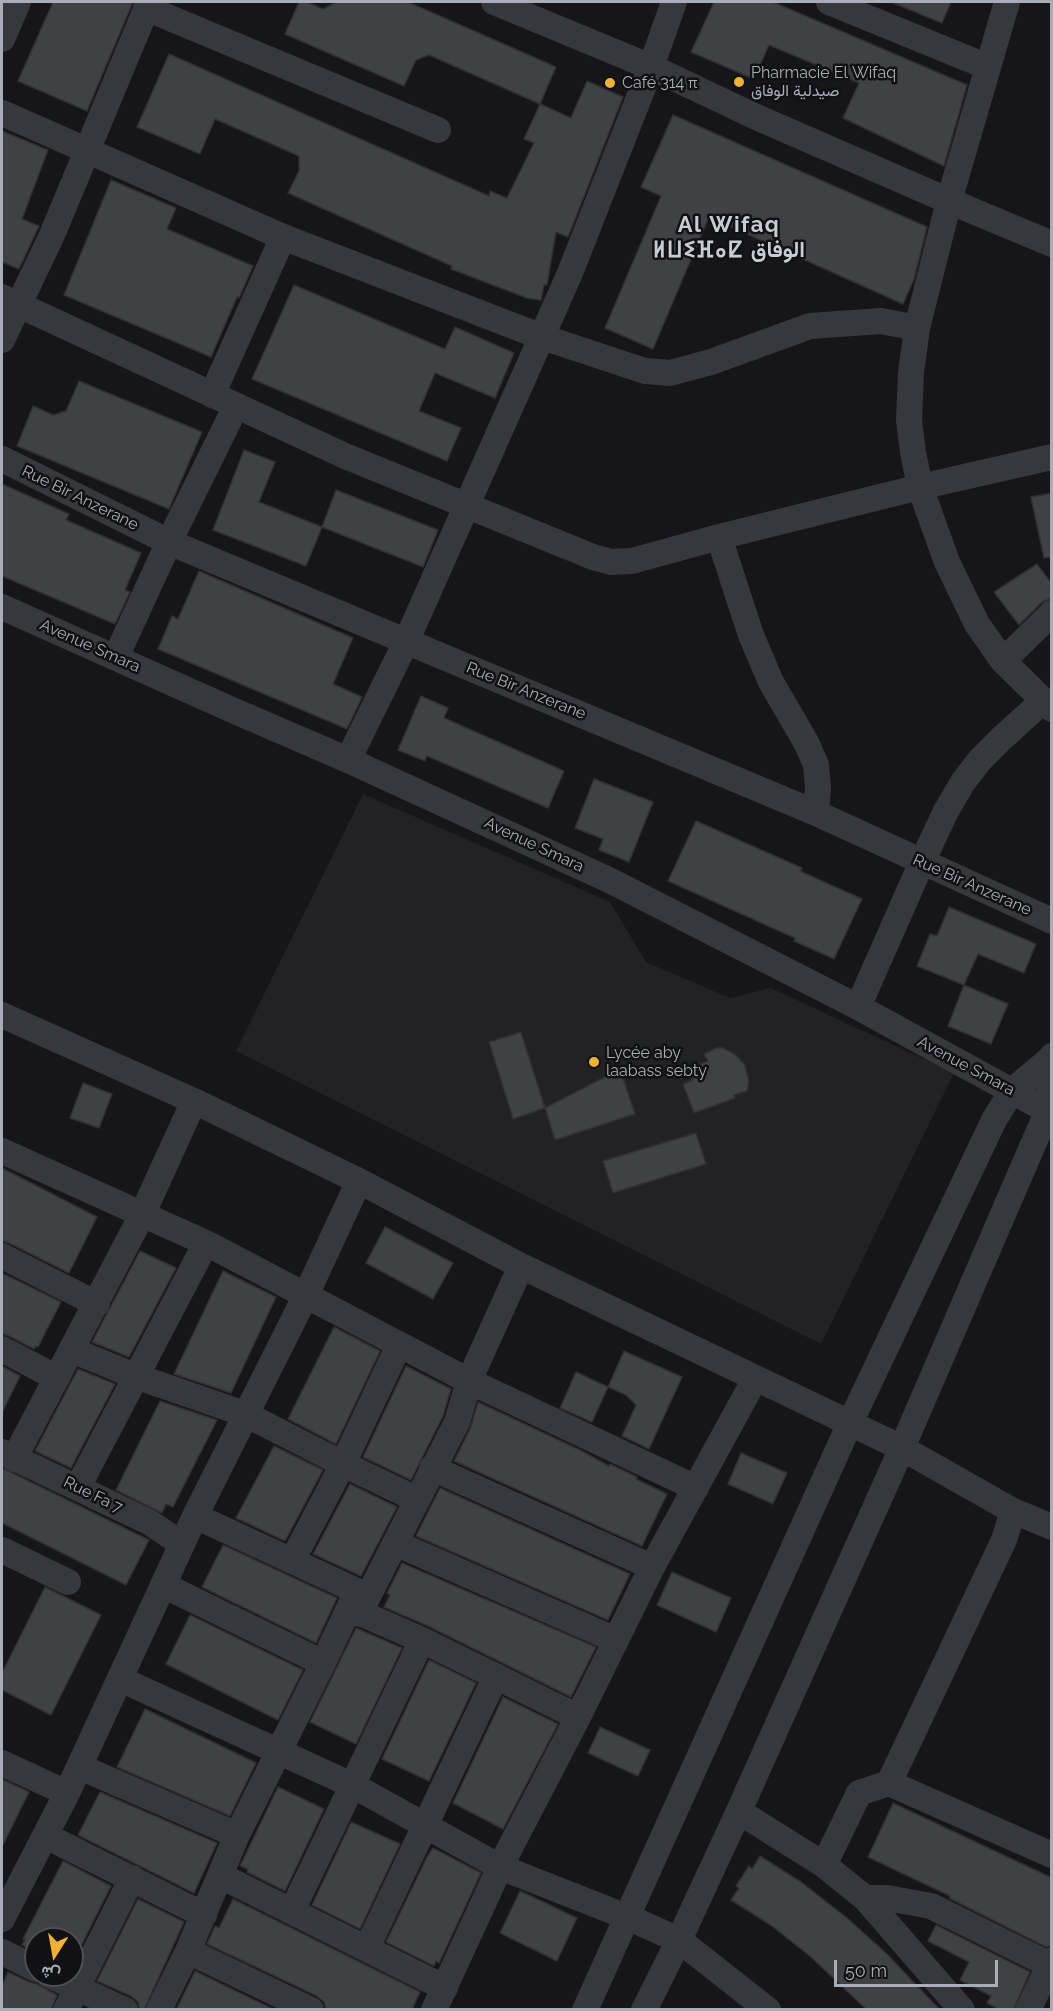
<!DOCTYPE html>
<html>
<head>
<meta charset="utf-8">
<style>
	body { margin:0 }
	#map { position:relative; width:1053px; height:2011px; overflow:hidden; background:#161618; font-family:Raleway,Vazirmatn,sans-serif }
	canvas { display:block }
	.frame { position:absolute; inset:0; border:3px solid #a8adb8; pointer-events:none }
	.north { position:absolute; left:24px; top:1927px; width:60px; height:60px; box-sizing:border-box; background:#111113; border:2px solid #4d4f55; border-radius:50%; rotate:191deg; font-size:16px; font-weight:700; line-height:24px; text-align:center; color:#a8adb8 }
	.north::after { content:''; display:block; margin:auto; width:21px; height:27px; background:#f2b134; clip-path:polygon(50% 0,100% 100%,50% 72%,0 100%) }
	.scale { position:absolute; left:834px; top:1960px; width:164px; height:27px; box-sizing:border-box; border:3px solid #a8adb8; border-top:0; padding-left:8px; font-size:18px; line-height:21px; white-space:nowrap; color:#a8adb8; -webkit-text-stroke:4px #111113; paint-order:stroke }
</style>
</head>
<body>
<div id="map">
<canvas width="1053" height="2011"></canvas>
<div class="frame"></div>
<div class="north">ش</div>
<div class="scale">50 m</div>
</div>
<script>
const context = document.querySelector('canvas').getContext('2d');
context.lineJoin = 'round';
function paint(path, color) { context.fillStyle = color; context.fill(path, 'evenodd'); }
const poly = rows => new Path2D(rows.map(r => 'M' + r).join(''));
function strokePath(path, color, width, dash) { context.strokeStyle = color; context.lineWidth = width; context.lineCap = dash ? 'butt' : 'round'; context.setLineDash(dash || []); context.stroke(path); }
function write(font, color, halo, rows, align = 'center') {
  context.font = font + ' Raleway,Vazirmatn,"Noto Sans Tifinagh",sans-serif'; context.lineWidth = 5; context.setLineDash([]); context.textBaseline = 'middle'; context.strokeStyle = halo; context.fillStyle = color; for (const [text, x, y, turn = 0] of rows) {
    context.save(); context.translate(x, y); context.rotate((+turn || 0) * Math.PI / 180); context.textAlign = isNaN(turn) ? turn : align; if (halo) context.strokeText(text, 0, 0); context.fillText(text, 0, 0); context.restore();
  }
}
const built = poly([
	[363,794,610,902,646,962,730,998,771,988,954,1073,821,1344,236,1051]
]);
const building = poly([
	[53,2,133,2,87,111,18,81,53,2],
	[299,2,307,2,323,9,337,2,408,2,556,67,540,104,429,55,416,60,404,86,285,34,299,2],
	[714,2,773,2,967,85,944,166,843,118,859,83,769,45,754,79,691,52,714,2],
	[891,2,951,2,942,23,891,2],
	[169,54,489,196,490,191,507,198,534,143,524,139,540,104,571,118,587,81,623,97,568,237,556,232,547,285,544,285,541,300,527,298,451,269,452,266,288,193,299,171,299,156,215,119,200,154,137,127,169,54],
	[673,115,927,227,914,279,903,304,709,217,653,349,605,328,661,196,641,187,673,115],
	[2,131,48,150,22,219,39,226,19,269,2,262,2,131],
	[111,180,176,208,167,229,253,266,239,298,237,297,211,357,64,295,111,180],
	[294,285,445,349,455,327,514,353,495,398,435,373,419,411,461,428,447,461,252,379,294,285],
	[79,381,202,432,169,509,17,446,33,406,53,415,66,411,79,381],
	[244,450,275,462,259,502,322,527,306,566,213,530,244,450],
	[2,484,69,514,66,520,141,553,125,590,130,592,115,624,2,576,2,484],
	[336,490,438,530,423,567,322,527,336,490],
	[1052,493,1052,557,1044,558,1031,497,1052,493],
	[1037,564,1052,584,1052,598,1042,602,1019,625,994,592,1037,564],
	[199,571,353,638,333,684,362,697,347,729,158,649,172,616,178,619,199,571],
	[421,696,448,708,444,718,564,771,548,808,427,756,425,761,398,750,421,696],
	[594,779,653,802,629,862,599,850,603,839,575,828,594,779],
	[696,821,802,868,800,871,862,899,834,959,794,941,795,938,668,881,696,821],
	[949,907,1036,944,1024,973,978,954,964,985,917,966,930,934,937,936,949,907],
	[964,985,1008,1004,991,1044,948,1026,964,985],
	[521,1032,545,1108,513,1119,489,1042,521,1032],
	[716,1048,723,1048,735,1054,745,1065,749,1082,747,1091,734,1095,735,1098,694,1113,683,1084,693,1080,685,1069,708,1061,704,1054,716,1048],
	[620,1069,635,1114,555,1140,545,1108,620,1069],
	[83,1083,112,1094,99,1128,70,1118,83,1083],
	[696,1133,706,1164,613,1193,603,1161,696,1133],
	[2,1168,97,1217,69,1273,9,1243,2,1241,2,1168],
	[385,1227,453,1263,433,1299,366,1263,385,1227],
	[140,1251,176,1268,129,1357,92,1342,140,1251],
	[223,1271,276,1297,231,1393,174,1374,223,1271],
	[2,1273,61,1302,38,1347,36,1346,34,1349,9,1336,2,1334,2,1273],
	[334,1327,380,1351,336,1444,288,1419,334,1327],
	[624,1351,682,1377,649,1449,622,1436,636,1405,626,1395,608,1387,624,1351],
	[2,1366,20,1376,2,1413,2,1366],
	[406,1366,451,1389,443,1416,411,1480,363,1457,406,1366],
	[78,1369,115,1384,71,1468,35,1451,78,1369],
	[576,1372,608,1387,592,1422,560,1408,576,1372],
	[160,1401,217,1420,173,1507,166,1504,162,1513,116,1490,160,1401],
	[478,1402,580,1450,609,1466,610,1464,637,1477,636,1479,667,1494,642,1546,454,1461,470,1429,478,1402],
	[274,1446,323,1470,285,1541,236,1518,274,1446],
	[741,1453,787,1473,773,1504,728,1484,741,1453],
	[2,1468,149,1540,126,1585,2,1523,2,1468],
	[350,1484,397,1507,361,1576,313,1554,350,1484],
	[440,1488,630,1574,608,1620,416,1536,440,1488],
	[223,1545,337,1598,316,1643,202,1587,223,1545],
	[402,1563,596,1647,571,1697,428,1626,384,1607,390,1595,387,1593,402,1563],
	[672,1572,731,1598,716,1632,657,1605,672,1572],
	[45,1587,101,1615,51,1715,2,1690,2,1673,45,1587],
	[190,1615,303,1670,278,1720,166,1664,190,1615],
	[356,1628,402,1648,356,1744,310,1722,356,1628],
	[429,1660,476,1683,429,1781,382,1759,429,1660],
	[503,1697,558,1724,503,1829,453,1803,503,1697],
	[145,1709,256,1763,230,1816,117,1767,145,1709],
	[600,1727,650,1750,638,1776,588,1753,600,1727],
	[2,1779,29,1792,2,1847,2,1779],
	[278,1787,324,1809,285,1891,247,1872,248,1869,240,1866,278,1787],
	[100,1792,217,1843,194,1893,78,1835,100,1792],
	[893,1803,1052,1878,1052,1945,1046,1947,949,1898,950,1896,868,1857,893,1803],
	[351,1822,400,1844,360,1929,312,1905,351,1822],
	[433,1848,481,1873,439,1963,436,1961,434,1966,386,1942,427,1857,433,1848],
	[760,1856,801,1882,847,1918,887,1954,940,2010,867,2010,811,1957,772,1926,731,1900,739,1888,736,1886,749,1866,752,1869,760,1856],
	[63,1861,111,1886,72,1964,72,1939,36,1939,36,1952,22,1945,25,1939,23,1939,63,1861],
	[520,1891,577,1918,557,1961,500,1933,520,1891],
	[138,1899,184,1922,144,2010,140,2010,138,2002,131,1996,97,1981,138,1899],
	[233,1899,420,1992,412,2010,326,2010,324,2002,317,1996,207,1944,215,1926,219,1928,233,1899],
	[936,1925,1030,1972,1013,2010,1000,2010,987,2003,991,1996,960,1980,969,1962,928,1941,936,1925],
	[195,1971,275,2010,176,2010,195,1971],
	[8,1972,29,1982,37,1984,57,1995,51,2010,2,2010,2,1986,8,1972]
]);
const street = poly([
	[494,2,651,67,754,116,949,201,1052,244],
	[829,2,988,67],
	[1007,2,949,201,917,328,911,373,909,420,913,452,920,487,947,562,977,624,1003,661,1052,709],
	[146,8,438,130],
	[2,39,18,2],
	[2,113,283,237,542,337,645,371,670,373,711,362,810,326,881,321,917,328],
	[2,297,345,456,593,557,611,562,632,561,719,537,920,487,1052,457],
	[2,340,52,235,149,2],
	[212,395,283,237],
	[2,459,169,542,816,813,1052,921],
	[719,537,751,635,771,682,807,744,816,765,818,787,816,813],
	[2,607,230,709,348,760,609,880,858,1007,1052,1113],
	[116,657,169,542,236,406],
	[1003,661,1052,613],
	[348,760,406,642,570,273,651,67,674,2],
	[858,1007,922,862,946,811,963,782,980,760,1001,739,1044,700],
	[2,1015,194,1101,359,1181,521,1266,902,1448,1013,1511,1052,1527],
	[2,1151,206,1243,469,1381,696,1488],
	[2,1256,97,1304],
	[2,1349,57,1378],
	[72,1350,135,1376,245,1414,343,1464,416,1499],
	[2,1452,149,1522,182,1544],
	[14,1459,142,1215,194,1101],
	[432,1468,652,1567],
	[78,1487,206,1243],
	[195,1516,368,1596],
	[395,1543,616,1640],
	[2,1550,68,1582],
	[292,1561,343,1464,399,1345],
	[163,1585,323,1663],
	[349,1608,422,1640,578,1717],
	[359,1614,457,1422,469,1381,521,1266],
	[120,1679,354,1786,500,1867,627,1917,679,1940,768,2010],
	[2,1763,67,1793],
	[80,1767,237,1835],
	[889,1783,1004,1540,1013,1511],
	[738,1813,751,1819,824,1865,865,1898,962,2010],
	[46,1836,204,1915],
	[824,1865,859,1793,889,1783,1052,1855],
	[221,1876,445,1988],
	[865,1898,887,1898,931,1906,1052,1966],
	[292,1911,422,1640],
	[2,1919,67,1793,195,1516,306,1295,359,1181],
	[367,1948,496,1676],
	[188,1951,311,2010],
	[2,1952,36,1969],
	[49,1975,125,2010],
	[66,2010,132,1878],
	[159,2010,188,1951,237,1835,323,1663,357,1591],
	[434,2010,500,1867,578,1717,652,1567,755,1379],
	[585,2010,850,1423,994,1120,1012,1091,1050,1059,1052,1056],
	[644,2010,679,1940,738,1813,902,1448,1035,1140,1048,1111,1050,1059],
	[1028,2010,1052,1960]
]);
const markers = [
	[739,82,6,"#f2b134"],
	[610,83,6,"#f2b134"],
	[594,1062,6,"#f2b134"]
];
const poiNames = [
	["Pharmacie El Wifaq",751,73],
	["صيدلية الوفاق",751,91],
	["Café 314 π",622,83],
	["Lycée aby",606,1053],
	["laabass sebty",606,1071]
];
const streetNames = [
	["Rue Bir Anzerane",80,498,26],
	["Avenue Smara",90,646,24],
	["Rue Bir Anzerane",526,691,22],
	["Avenue Smara",534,845,25],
	["Rue Bir Anzerane",972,885,24],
	["Avenue Smara",966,1066,28],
	["Rue Fa 7",93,1495,26]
];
const districtNames = [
	["Al Wifaq",729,225],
	["ⵍⵡⵉⴼⴰⵇ الوفاق",729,250]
];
paint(built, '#222225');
paint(building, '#404145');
strokePath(building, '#303034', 1.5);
strokePath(street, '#37383d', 26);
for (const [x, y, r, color] of markers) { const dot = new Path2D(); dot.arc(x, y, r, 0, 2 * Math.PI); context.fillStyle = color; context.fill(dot); strokePath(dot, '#111113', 2); }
write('16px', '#a8adb8', '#111113', poiNames, 'left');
write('16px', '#a8adb8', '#111113', streetNames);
context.letterSpacing = '1.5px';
write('bold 22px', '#c9ccd4', '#111113', districtNames);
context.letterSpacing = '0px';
</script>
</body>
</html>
